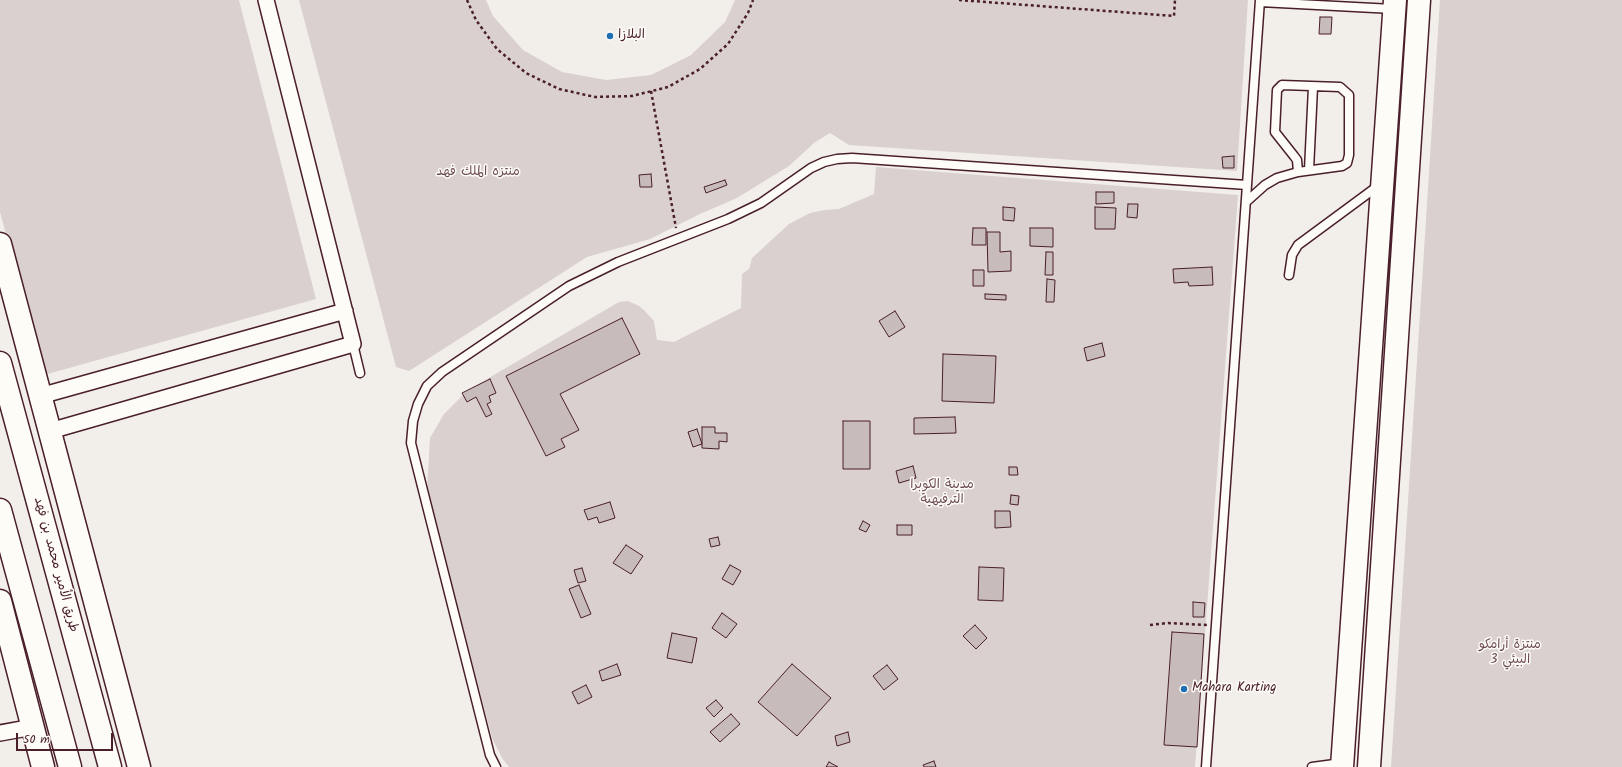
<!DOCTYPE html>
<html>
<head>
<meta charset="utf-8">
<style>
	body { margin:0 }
	#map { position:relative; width:1622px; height:767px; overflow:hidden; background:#f2efeb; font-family:Kalam,sans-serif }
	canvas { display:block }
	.scale { position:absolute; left:16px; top:733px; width:97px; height:18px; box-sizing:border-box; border:2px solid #4a1f2b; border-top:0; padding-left:5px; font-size:12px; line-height:14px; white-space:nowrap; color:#4a1f2b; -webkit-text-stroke:3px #fdfcf7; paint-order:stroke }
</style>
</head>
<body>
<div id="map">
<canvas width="1622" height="767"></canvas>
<div class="scale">50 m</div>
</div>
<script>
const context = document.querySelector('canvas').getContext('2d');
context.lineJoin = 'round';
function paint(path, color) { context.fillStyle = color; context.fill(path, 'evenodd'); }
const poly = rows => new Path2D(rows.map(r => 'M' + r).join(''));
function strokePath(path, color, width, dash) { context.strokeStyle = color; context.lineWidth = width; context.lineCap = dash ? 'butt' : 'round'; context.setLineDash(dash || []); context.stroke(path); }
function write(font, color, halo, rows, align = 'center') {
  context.font = font + ' Kalam,"Playpen Sans Arabic",sans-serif'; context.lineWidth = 3; context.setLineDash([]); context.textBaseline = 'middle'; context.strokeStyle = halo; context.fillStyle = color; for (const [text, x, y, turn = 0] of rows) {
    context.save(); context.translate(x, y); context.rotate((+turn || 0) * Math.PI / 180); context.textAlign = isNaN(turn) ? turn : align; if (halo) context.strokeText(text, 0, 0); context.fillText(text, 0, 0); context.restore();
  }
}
const green = poly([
	[0,0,239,0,316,299,44,375,0,212],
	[299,0,486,0,493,16,523,50,562,72,606,80,651,75,691,55,725,22,735,0,1248,0,1237,171,849,145,830,133,814,143,789,166,737,198,700,214,650,239,587,257,409,371,396,367],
	[1440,0,1622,0,1622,767,1391,767],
	[876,167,1238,195,1195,767,509,767,502,758,492,738,427,491,430,438,444,414,462,396,475,386,619,302,628,301,639,306,645,311,654,321,657,340,674,342,741,308,742,274,749,269,752,258,789,224,810,213,824,210,839,209,874,194]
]);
const building = poly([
	[1320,17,1332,17,1331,34,1319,34,1320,17],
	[1234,156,1234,168,1223,168,1222,157,1234,156],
	[651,174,652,187,640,187,639,175,651,174],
	[725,180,727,185,706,193,704,187,725,180],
	[1096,192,1114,192,1114,203,1096,204,1096,192],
	[1128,204,1138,204,1137,218,1127,217,1128,204],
	[1003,207,1015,208,1014,221,1003,220,1003,207],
	[1095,207,1116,208,1115,229,1095,229,1095,207],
	[973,228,986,228,986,245,972,245,973,228],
	[1030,228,1053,228,1053,247,1030,246,1030,228],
	[987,232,1000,232,1000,252,1011,251,1011,271,988,272,987,232],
	[1046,252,1053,252,1053,275,1045,275,1046,252],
	[1212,267,1213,285,1189,286,1188,282,1174,283,1173,269,1212,267],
	[973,270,984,270,984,286,973,286,973,270],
	[1047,279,1055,280,1054,302,1046,302,1047,279],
	[985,294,1006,295,1006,300,985,299,985,294],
	[895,311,905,327,889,337,879,321,895,311],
	[622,318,640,354,560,394,579,430,561,439,565,447,546,456,506,376,622,318],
	[1102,343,1105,356,1087,361,1084,348,1102,343],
	[943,354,996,356,994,403,942,401,943,354],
	[490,379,496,393,489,396,491,402,487,404,492,414,486,417,476,397,467,402,462,393,490,379],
	[955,417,956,433,914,434,914,418,955,417],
	[843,421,870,421,870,469,843,469,843,421],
	[702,427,715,427,715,433,727,433,727,442,719,441,719,449,702,448,702,427],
	[697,429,702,444,693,447,688,432,697,429],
	[913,466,916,478,899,483,896,471,913,466],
	[1009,467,1017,467,1018,475,1009,475,1009,467],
	[1011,495,1019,496,1018,505,1010,504,1011,495],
	[610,502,615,518,599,523,597,517,588,520,584,510,610,502],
	[995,511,1010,511,1011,527,995,528,995,511],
	[863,521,870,525,866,532,859,529,863,521],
	[897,525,912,525,912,535,897,535,897,525],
	[718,537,720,545,711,547,709,539,718,537],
	[626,545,643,556,631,574,613,563,626,545],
	[730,565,741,571,733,585,722,579,730,565],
	[979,567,1004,568,1003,601,978,600,979,567],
	[582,568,586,581,578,583,574,570,582,568],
	[579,585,591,614,581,618,569,589,579,585],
	[1193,602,1205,603,1204,617,1193,617,1193,602],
	[722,613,737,624,726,638,712,628,722,613],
	[975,625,987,638,976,649,963,636,975,625],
	[1172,632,1204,634,1197,747,1164,745,1172,632],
	[672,633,697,638,692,663,667,658,672,633],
	[617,664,621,675,602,681,599,671,617,664],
	[792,664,831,698,797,736,758,702,792,664],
	[887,665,898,679,884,690,873,676,887,665],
	[586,685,592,697,578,704,572,692,586,685],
	[716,700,723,708,714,717,706,708,716,700],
	[731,714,740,724,720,742,710,732,731,714],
	[848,732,850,742,837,746,835,736,848,732],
	[934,761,936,767,924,767,923,765,934,761],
	[829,762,838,767,826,767,829,762]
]);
const path = poly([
	[467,0,476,20,497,49,526,73,559,89,595,97,632,96,668,87,700,69,728,44,748,13,753,0],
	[959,0,1174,16,1175,0],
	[651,91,676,228],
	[1150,625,1168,623,1207,625]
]);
const lane = poly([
	[1260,2,1393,9],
	[1309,170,1313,87],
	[1246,202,1265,185,1277,178,1298,172,1342,166,1347,163,1349,155,1349,95,1340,87,1282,85,1277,90,1275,132,1294,156,1297,160,1298,172],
	[1289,275,1292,255,1298,245,1378,186],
	[353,344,360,373],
	[496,767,490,755,411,443,413,421,418,404,427,386,442,372,569,286,618,262,728,219,761,203,811,168,824,162,837,159,852,158,1247,185],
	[1206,767,1260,0],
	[1312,767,1342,763]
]);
const street = poly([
	[40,396,345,311],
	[50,431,353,344,266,0],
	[0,733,33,727]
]);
const secondary = poly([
	[0,244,139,767],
	[0,601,43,767],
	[1342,767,1395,0],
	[1369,767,1419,0]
]);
const highway = poly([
	[0,363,110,767],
	[0,510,70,767]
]);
const markers = [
	[610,36,4,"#1f6fb2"],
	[1184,689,4,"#1f6fb2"]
];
const poiNames = [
	["البلازا",618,36],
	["Mahara Karting",1192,689]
];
const parkNames = [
	["منتزه الملك فهد",478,173],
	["مدينة الكوبرا",942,486],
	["الترفيهية",942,501],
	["منتزة أرامكو",1510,646],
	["البيئي 3",1510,661]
];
const streetNames = [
	["طريق الأمير محمد بن فهد",55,565,75]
];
paint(green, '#d9d0cf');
paint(building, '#c8bbbb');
strokePath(building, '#4a1f2b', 1);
strokePath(lane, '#4a1f2b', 11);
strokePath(street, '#4a1f2b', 18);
strokePath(secondary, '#4a1f2b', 25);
strokePath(highway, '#4a1f2b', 25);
strokePath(path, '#4a1f2b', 2.5, [3, 3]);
strokePath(lane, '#fdfcf7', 8);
strokePath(street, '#fdfcf7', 15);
strokePath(secondary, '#fdfcf7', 22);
strokePath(highway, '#fdfcf7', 22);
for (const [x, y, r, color] of markers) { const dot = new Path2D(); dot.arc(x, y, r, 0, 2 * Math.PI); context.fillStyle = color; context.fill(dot); strokePath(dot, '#fdfcf7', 1.5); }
write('13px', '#4a1f2b', '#fdfcf7', poiNames, 'left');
write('13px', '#6e4b54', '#fdfcf7', parkNames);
write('13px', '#4a1f2b', '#fdfcf7', streetNames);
</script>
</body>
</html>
